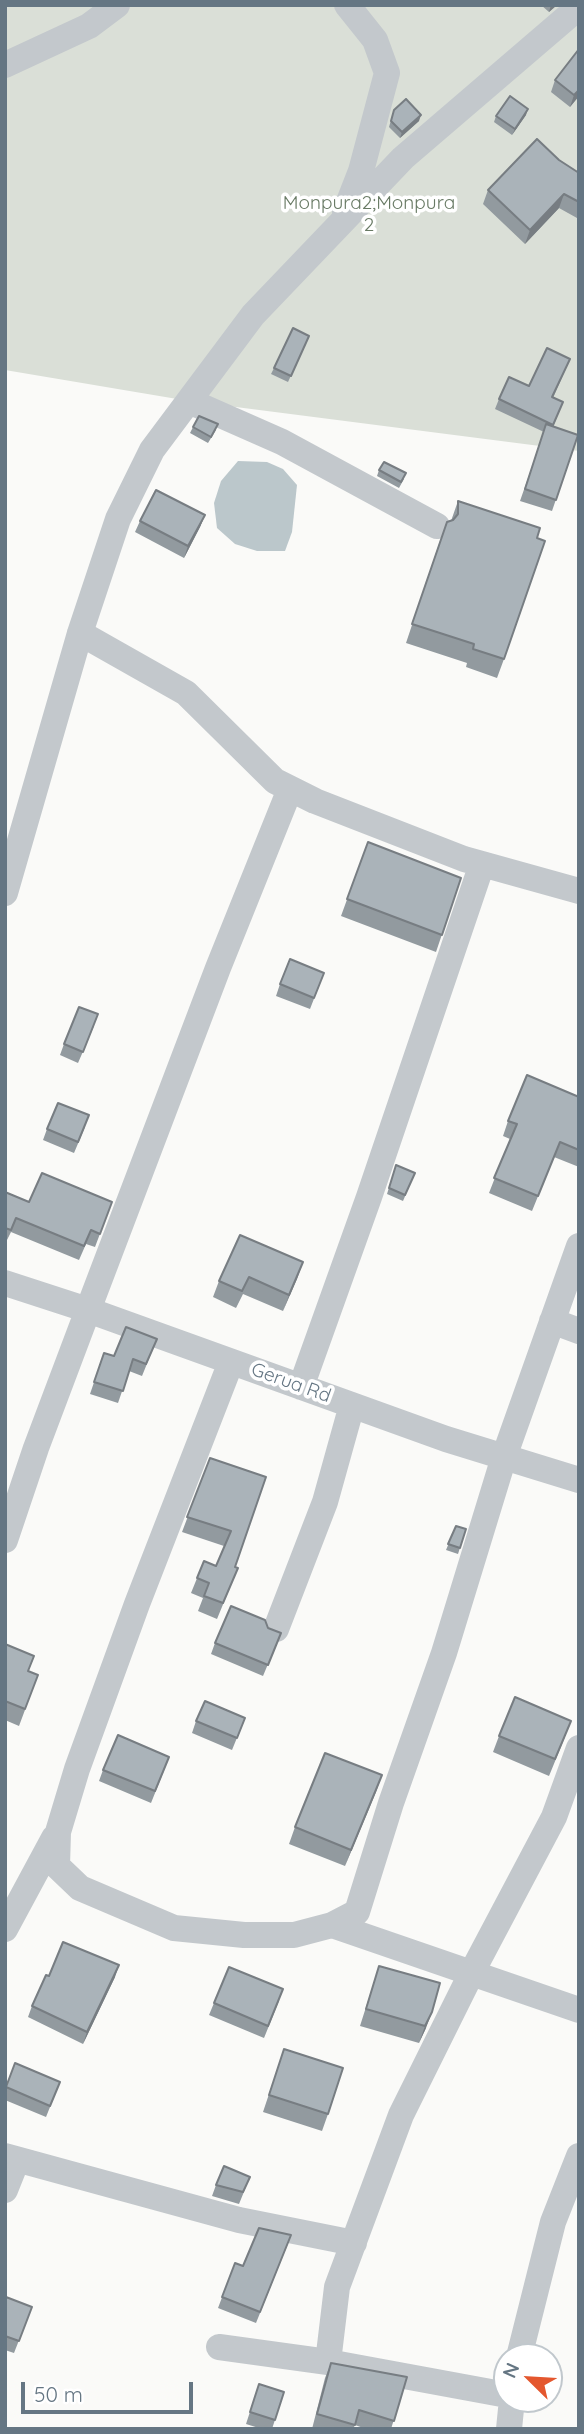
<!DOCTYPE html>
<html>
<head>
<meta charset="utf-8">
<style>
	body { margin:0 }
	#map { position:relative; width:584px; height:2434px; overflow:hidden; background:#fafaf8; font-family:Quicksand,sans-serif }
	canvas { display:block }
	.frame { position:absolute; inset:0; border:7px solid #657683; pointer-events:none }
	.north { position:absolute; left:493px; top:2343px; width:70px; height:70px; box-sizing:border-box; background:#fff; border:2px solid #c1c8cd; border-radius:50%; rotate:294deg; font-size:19px; font-weight:700; line-height:28px; text-align:center; color:#657683 }
	.north::after { content:''; display:block; margin:auto; width:24px; height:32px; background:#e4572e; clip-path:polygon(50% 0,100% 100%,50% 72%,0 100%) }
	.scale { position:absolute; left:21px; top:2382px; width:172px; height:32px; box-sizing:border-box; border:4px solid #657683; border-top:0; padding-left:9px; font-size:21px; line-height:24px; white-space:nowrap; color:#657683; -webkit-text-stroke:5px #fff; paint-order:stroke }
</style>
</head>
<body>
<div id="map">
<canvas width="584" height="2434"></canvas>
<div class="frame"></div>
<div class="north">N</div>
<div class="scale">50 m</div>
</div>
<script>
const context = document.querySelector('canvas').getContext('2d');
context.lineJoin = 'round';
function paint(path, color) { context.fillStyle = color; context.fill(path, 'evenodd'); }
const poly = rows => new Path2D(rows.map(r => 'M' + r).join(''));
function strokePath(path, color, width, dash) { context.strokeStyle = color; context.lineWidth = width; context.lineCap = dash ? 'butt' : 'round'; context.setLineDash(dash || []); context.stroke(path); }
function write(font, color, halo, rows, align = 'center') {
  context.font = font + ' Quicksand,sans-serif'; context.lineWidth = 7; context.setLineDash([]); context.textBaseline = 'middle'; context.strokeStyle = halo; context.fillStyle = color; for (const [text, x, y, turn = 0] of rows) {
    context.save(); context.translate(x, y); context.rotate((+turn || 0) * Math.PI / 180); context.textAlign = isNaN(turn) ? turn : align; if (halo) context.strokeText(text, 0, 0); context.fillText(text, 0, 0); context.restore();
  }
}
const green = poly([
	[5,5,579,5,579,451,189,401,5,370]
]);
const water = poly([
	[238,461,267,462,283,469,297,485,292,532,285,551,257,551,235,544,217,528,214,503,221,481]
]);
const street = poly([
	[5,65,89,26,117,5],
	[345,212,361,171,387,73,375,40,347,5],
	[189,401,282,442,437,526],
	[80,633,186,693,275,781,315,801,464,859,579,891],
	[5,893,80,633,118,519,152,450,253,315,341,223,403,158,579,7],
	[5,1283,88,1310,446,1439,579,1480],
	[552,1321,579,1331],
	[231,1362,137,1604,77,1769,58,1832,57,1866,80,1888,174,1928,244,1935,294,1935,332,1925,357,1912,391,1803,444,1653,504,1457,579,1246],
	[301,1387,369,1197,482,864],
	[5,1540,36,1448,88,1310,218,968,290,789],
	[276,1629,325,1502,352,1405],
	[332,1925,579,2010],
	[5,1929,54,1838],
	[5,2156,239,2220,354,2243],
	[5,2190,17,2160],
	[219,2347,328,2362],
	[519,2357,553,2222,579,2156],
	[507,2395,328,2362,337,2287,401,2115,472,1972,554,1817,579,1748],
	[509,2429,512,2399]
]);
const wall = poly([
	[541,5,557,5,549,12],
	[555,80,579,96,570,107,551,92],
	[394,110,419,121,400,138,389,127],
	[526,115,512,135,494,122,496,116],
	[559,160,579,173,579,214,577,218,559,208,525,244,483,204,488,190],
	[309,336,288,382,271,374,274,368],
	[570,359,553,398,559,412,553,427,578,435,552,511,520,501,544,432,495,409,499,399,529,386],
	[193,427,216,430,208,443,190,433],
	[379,470,404,479,399,488,377,476],
	[458,501,537,538,504,659,497,678,466,667,467,663,406,643,440,541,451,521],
	[205,515,200,527,184,558,135,532,140,521],
	[368,842,461,878,436,952,341,916],
	[324,973,310,1009,276,996,280,984],
	[94,1026,78,1063,60,1055,64,1044],
	[579,1097,579,1167,554,1157,532,1211,489,1193,510,1139,503,1136,508,1121],
	[85,1127,74,1153,43,1140,47,1129],
	[396,1165,415,1173,403,1201,387,1194],
	[5,1192,29,1202,112,1202,95,1247,86,1244,79,1260,11,1232,5,1244],
	[303,1262,283,1311,243,1294,236,1308,213,1297,219,1281],
	[157,1339,142,1376,129,1371,118,1403,90,1394,104,1353,114,1356],
	[210,1458,266,1477,235,1567,238,1568,217,1619,198,1611,203,1598,191,1593,204,1561,216,1566,224,1546,182,1532],
	[456,1526,466,1529,458,1554,446,1550],
	[268,1628,281,1633,263,1676,211,1654,215,1643],
	[5,1644,28,1671,38,1675,19,1726,5,1720],
	[245,1718,232,1750,192,1733,196,1721],
	[499,1736,565,1737,549,1776,493,1752],
	[165,1768,151,1803,99,1781,103,1770],
	[382,1775,345,1866,289,1844,295,1827],
	[379,1966,426,2028,419,2043,360,2026],
	[49,1976,115,1977,83,2044,28,2017,32,2006],
	[279,2001,264,2038,209,2015,214,2003],
	[284,2049,328,2114,322,2131,263,2112],
	[15,2063,60,2082,46,2117,5,2100,5,2088],
	[250,2177,239,2204,212,2196,216,2185],
	[287,2246,256,2323,218,2308,235,2263,243,2266],
	[5,2298,32,2307,14,2353,5,2350],
	[331,2363,407,2377,391,2429,366,2429,355,2425,353,2429,312,2429,325,2378],
	[259,2384,284,2392,272,2429,262,2429,246,2424]
]);
const shadedWall = poly([
	[551,5,557,5,549,12],
	[579,90,579,96,570,107,574,95],
	[528,109,526,115,512,135,515,129],
	[421,115,419,121,400,138,402,132],
	[564,194,559,208,525,244,530,230],
	[205,515,200,527,184,558,188,546],
	[303,1262,297,1279,283,1311,289,1295],
	[382,1775,376,1792,345,1866,351,1850],
	[119,1965,115,1977,83,2044,87,2032],
	[432,2012,426,2028,419,2043,425,2026]
]);
const building = poly([
	[579,49,579,90,574,95,555,80,579,49],
	[510,96,528,109,515,129,496,116,510,96],
	[406,99,421,115,402,132,391,121,394,110,406,99],
	[537,139,559,160,579,173,579,202,564,194,530,230,488,190,537,139],
	[293,328,309,336,291,376,274,368,293,328],
	[547,348,570,359,552,397,563,402,553,425,499,399,509,377,529,386,547,348],
	[199,416,218,424,211,437,193,427,199,416],
	[546,424,578,435,556,500,525,489,546,424],
	[384,462,406,473,401,482,379,470,384,462],
	[156,490,205,515,188,546,140,521,156,490],
	[458,501,540,528,537,538,545,541,504,659,473,649,474,644,412,624,447,522,453,520,458,514,458,501],
	[368,842,461,878,442,935,347,899,368,842],
	[290,959,324,973,314,998,280,984,290,959],
	[79,1007,98,1014,83,1052,64,1044,79,1007],
	[527,1075,579,1097,579,1150,560,1142,538,1196,494,1178,517,1124,508,1121,527,1075],
	[58,1103,89,1115,78,1142,47,1129,58,1103],
	[396,1165,415,1173,405,1195,389,1188,396,1165],
	[42,1173,112,1202,100,1234,91,1230,84,1246,16,1218,11,1230,5,1228,5,1192,29,1202,42,1173],
	[240,1235,303,1262,289,1295,249,1277,242,1291,219,1281,240,1235],
	[126,1327,157,1339,146,1364,133,1359,123,1391,94,1382,104,1353,114,1356,126,1327],
	[210,1458,266,1477,235,1567,238,1568,223,1603,204,1596,209,1583,197,1578,204,1561,216,1566,231,1531,187,1517,210,1458],
	[456,1526,466,1529,460,1548,448,1544,456,1526],
	[231,1606,265,1620,268,1628,281,1633,268,1665,215,1643,231,1606],
	[5,1644,34,1656,28,1671,38,1675,25,1709,5,1701,5,1644],
	[515,1697,571,1721,555,1759,499,1736,515,1697],
	[205,1701,245,1718,237,1738,196,1721,205,1701],
	[118,1735,169,1757,155,1791,103,1770,118,1735],
	[325,1753,382,1775,351,1850,295,1827,325,1753],
	[63,1942,119,1965,87,2032,32,2006,46,1975,49,1976,63,1942],
	[379,1966,440,1983,432,2012,425,2026,366,2009,379,1966],
	[229,1967,283,1989,268,2026,214,2003,229,1967],
	[284,2049,343,2068,328,2114,269,2095,284,2049],
	[15,2063,60,2082,50,2106,6,2087,15,2063],
	[224,2166,250,2177,243,2192,216,2185,224,2166],
	[259,2228,291,2235,260,2312,222,2297,235,2263,243,2266,259,2228],
	[6,2297,32,2307,19,2341,5,2336,6,2297],
	[331,2363,407,2377,394,2421,359,2410,355,2425,317,2414,331,2363],
	[259,2384,284,2392,275,2420,250,2412,259,2384]
]);
const parkNames = [
	["Monpura2;Monpura",369,203],
	["2",369,225]
];
const streetNames = [
	["Gerua Rd",291,1383,20]
];
paint(green, '#dadfd7');
paint(water, '#bbc7cb');
strokePath(street, '#c3c8cc', 26);
paint(wall, '#929a9f');
paint(shadedWall, '#777d82');
paint(building, '#aab3b9');
strokePath(building, '#777d82', 2);
write('19px', '#687a64', '#fff', parkNames);
write('19px', '#657683', '#fff', streetNames);
</script>
</body>
</html>
